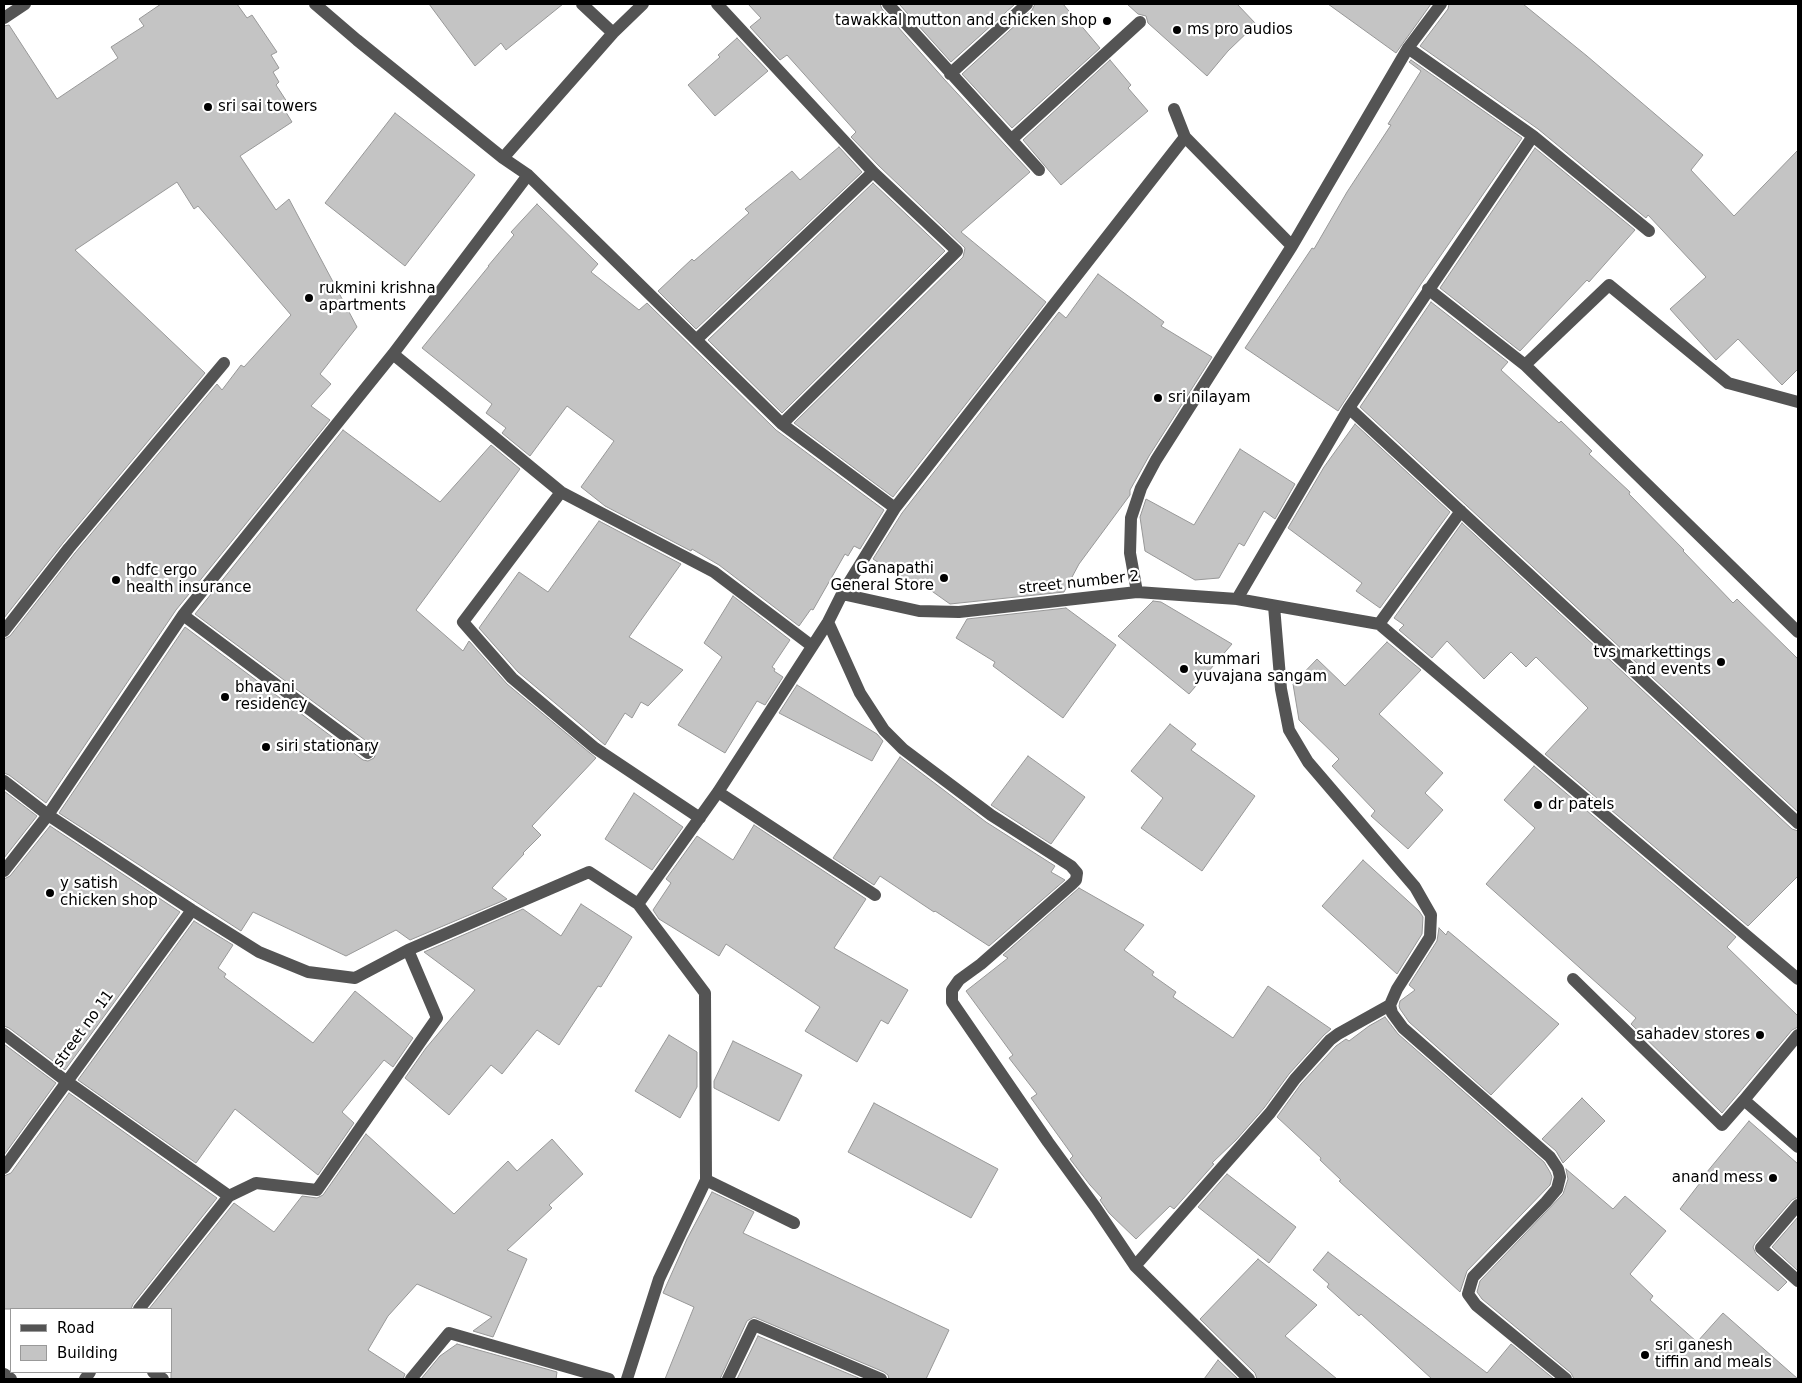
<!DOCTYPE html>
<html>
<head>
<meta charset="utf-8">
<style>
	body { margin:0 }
	#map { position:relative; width:1802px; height:1383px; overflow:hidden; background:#fff; font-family:"DejaVu Sans",sans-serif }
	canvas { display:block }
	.frame { position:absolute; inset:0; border:5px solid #000; pointer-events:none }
	.legend { position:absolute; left:10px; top:1308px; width:162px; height:65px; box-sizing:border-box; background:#fff; border:1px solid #999; margin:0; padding:6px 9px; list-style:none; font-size:15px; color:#000 }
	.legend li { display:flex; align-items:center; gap:10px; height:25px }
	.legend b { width:25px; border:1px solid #999 }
</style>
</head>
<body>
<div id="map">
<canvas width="1802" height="1383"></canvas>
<div class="frame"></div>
<ul class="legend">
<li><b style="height:6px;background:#545454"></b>Road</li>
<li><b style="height:14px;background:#c4c4c4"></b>Building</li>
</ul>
</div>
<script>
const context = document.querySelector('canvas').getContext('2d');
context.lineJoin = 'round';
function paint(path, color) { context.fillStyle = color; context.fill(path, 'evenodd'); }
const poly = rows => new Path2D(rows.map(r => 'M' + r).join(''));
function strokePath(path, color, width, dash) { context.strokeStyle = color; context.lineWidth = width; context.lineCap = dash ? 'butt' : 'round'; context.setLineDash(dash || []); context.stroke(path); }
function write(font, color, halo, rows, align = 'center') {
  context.font = font + ' "DejaVu Sans",sans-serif'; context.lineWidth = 4.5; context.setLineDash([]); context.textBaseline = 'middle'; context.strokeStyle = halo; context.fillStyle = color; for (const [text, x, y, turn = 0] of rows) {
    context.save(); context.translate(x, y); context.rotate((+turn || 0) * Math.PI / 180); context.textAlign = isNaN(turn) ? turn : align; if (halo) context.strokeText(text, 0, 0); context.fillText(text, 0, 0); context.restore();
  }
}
const building = poly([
	[161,4,237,4,247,18,252,15,277,52,271,55,279,68,273,72,279,82,276,85,289,105,284,109,292,122,240,156,276,210,289,199,357,327,320,374,331,384,311,406,330,420,176,610,46,803,9,775,4,773,4,639,10,636,75,553,217,384,222,390,241,365,244,367,291,315,198,206,194,209,177,182,75,250,205,373,63,543,4,618,4,26,9,25,57,99,118,58,111,47,144,26,139,19,161,4],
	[429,4,563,4,506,50,501,43,475,66,429,4],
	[748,4,880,4,882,9,944,79,1030,172,961,232,1046,302,893,497,794,423,963,257,965,248,879,166,851,137,856,132,787,55,780,60,750,27,761,18,748,4],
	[899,4,1015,4,951,62,899,4],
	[1035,4,1063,4,1100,48,1012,128,962,74,1032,10,1035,4],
	[1127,4,1237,4,1256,24,1228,51,1207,76,1148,23,1146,16,1138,14,1127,4],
	[1328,4,1431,4,1396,53,1328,4],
	[1449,4,1523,4,1587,56,1703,155,1691,170,1734,216,1798,150,1798,369,1782,385,1738,339,1716,360,1670,309,1706,277,1648,215,1646,218,1538,129,1420,46,1448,9,1449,4],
	[737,38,768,71,715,116,688,85,720,57,718,55,737,38],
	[1110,60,1131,85,1128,88,1148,111,1061,185,1023,140,1110,60],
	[1411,60,1522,138,1421,284,1338,411,1245,348,1312,248,1314,249,1347,192,1391,125,1388,124,1421,71,1409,62,1411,60],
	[395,113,475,175,405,266,325,203,395,113],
	[839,147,862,172,696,329,658,291,692,259,694,261,749,213,745,209,792,171,800,180,839,147],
	[1535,148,1635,230,1589,282,1587,280,1520,351,1440,288,1535,148],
	[873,183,945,251,782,413,708,340,873,183],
	[537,204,598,264,591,272,639,310,647,303,776,430,884,510,860,549,854,546,848,556,845,554,813,610,811,609,799,626,719,565,692,549,691,551,605,506,581,487,614,441,567,406,530,456,502,433,506,428,486,413,492,404,422,348,489,266,488,266,514,235,511,232,537,204],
	[1098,274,1164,322,1161,326,1212,357,1149,456,1130,490,1130,495,1079,564,1064,592,950,604,919,582,916,587,873,559,902,513,1059,312,1066,318,1098,274],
	[1431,302,1508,362,1501,370,1559,423,1561,421,1592,451,1589,454,1630,492,1629,494,1684,550,1683,551,1733,603,1737,599,1798,659,1798,812,1360,407,1431,302],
	[1355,424,1450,512,1380,608,1356,591,1362,583,1288,528,1324,467,1355,424],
	[343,430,440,502,491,445,520,469,416,610,463,651,469,641,507,684,596,758,532,826,541,835,523,853,524,854,492,888,507,899,410,940,396,930,346,956,253,912,241,931,59,813,185,627,363,760,368,761,374,758,376,753,373,746,195,614,343,430],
	[1240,449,1295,484,1275,519,1264,511,1244,546,1239,543,1219,578,1195,580,1145,551,1140,517,1146,499,1194,525,1240,449],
	[599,521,681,564,629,637,683,670,648,706,641,702,632,718,625,713,605,745,518,672,479,628,519,572,548,592,599,521],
	[1462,523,1792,829,1798,831,1798,876,1748,926,1545,754,1588,708,1536,657,1526,667,1511,652,1484,679,1447,641,1432,658,1399,630,1404,625,1394,618,1462,523],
	[733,596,790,640,772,667,775,669,774,671,783,677,765,705,757,701,725,753,678,725,722,657,704,643,733,596],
	[1153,601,1161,602,1232,644,1189,694,1118,636,1153,601],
	[1066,608,1116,645,1063,718,993,666,995,662,956,638,967,619,1066,608],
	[1387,642,1421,670,1379,714,1443,773,1425,793,1443,810,1408,849,1371,816,1375,811,1332,766,1339,759,1299,720,1293,684,1317,659,1345,686,1387,642],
	[797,685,877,734,883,741,872,761,779,713,797,685],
	[1170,724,1196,744,1191,750,1255,796,1202,871,1141,828,1163,798,1131,771,1170,724],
	[1028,756,1085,797,1051,844,991,805,1028,756],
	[900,757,986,822,1055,866,1051,872,1065,880,989,946,935,911,934,912,880,876,874,885,833,858,900,757],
	[1534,766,1736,937,1727,947,1798,1016,1798,1027,1792,1030,1722,1113,1631,1024,1636,1018,1486,884,1535,828,1504,800,1534,766],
	[4,791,37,816,4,858,4,791],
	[634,793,683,827,652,870,605,839,634,793],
	[754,825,866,899,834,948,908,990,888,1024,881,1020,857,1062,805,1031,820,1007,726,944,719,956,659,919,653,910,671,883,666,879,697,836,733,860,754,825],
	[50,826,180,912,65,1070,9,1028,4,1026,4,879,10,876,50,826],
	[1363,860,1419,911,1423,917,1422,934,1397,974,1322,906,1363,860],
	[1079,888,1144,925,1124,950,1154,972,1152,975,1176,992,1173,997,1233,1038,1268,986,1331,1029,1324,1035,1289,1074,1264,1108,1236,1140,1212,1163,1214,1164,1174,1209,1170,1206,1136,1239,1109,1213,1100,1200,1102,1198,1090,1185,1070,1159,1073,1156,1031,1098,1037,1094,1009,1058,1013,1055,966,991,1008,958,1003,955,1079,888],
	[581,904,632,937,601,987,598,986,559,1045,537,1030,502,1074,491,1065,449,1115,405,1078,426,1048,475,990,424,952,523,909,561,936,581,904],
	[194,921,233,945,218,968,226,974,224,977,313,1043,355,991,413,1038,393,1067,384,1060,342,1112,354,1123,318,1175,235,1109,196,1163,78,1080,194,921],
	[1439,928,1446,935,1448,931,1559,1024,1491,1095,1409,1022,1400,1009,1399,1006,1400,1001,1415,990,1409,985,1437,941,1439,928],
	[1385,1017,1398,1034,1544,1162,1550,1172,1552,1177,1550,1185,1467,1271,1460,1292,1339,1181,1341,1180,1320,1160,1321,1158,1277,1117,1301,1084,1336,1046,1346,1039,1349,1041,1369,1026,1385,1017],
	[669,1035,697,1052,697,1087,680,1118,635,1091,669,1035],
	[733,1041,802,1075,779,1121,714,1088,714,1081,733,1041],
	[4,1044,56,1083,4,1155,4,1044],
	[69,1093,217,1198,133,1304,131,1309,4,1309,4,1176,11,1173,69,1093],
	[1582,1098,1605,1121,1563,1163,1556,1151,1542,1139,1582,1098],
	[874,1103,998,1169,971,1218,848,1152,874,1103],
	[1749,1121,1798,1164,1798,1197,1792,1200,1755,1243,1753,1247,1756,1254,1787,1282,1778,1291,1680,1209,1703,1179,1702,1178,1749,1121],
	[366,1134,454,1214,508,1161,517,1171,552,1139,583,1174,549,1205,552,1208,507,1250,527,1259,493,1337,473,1331,492,1317,417,1284,388,1316,368,1350,405,1374,403,1379,171,1379,171,1309,149,1309,234,1203,274,1232,302,1196,317,1198,323,1195,366,1134],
	[1566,1169,1613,1209,1625,1196,1666,1231,1630,1274,1653,1296,1650,1300,1697,1342,1723,1313,1798,1379,1574,1379,1571,1373,1482,1299,1477,1292,1480,1281,1563,1194,1568,1179,1566,1169],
	[1227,1174,1296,1227,1269,1263,1198,1207,1227,1174],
	[712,1192,754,1212,743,1233,949,1330,926,1379,889,1379,888,1375,884,1372,754,1317,747,1321,720,1379,665,1379,694,1307,663,1293,687,1239,712,1192],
	[1798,1217,1798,1268,1797,1270,1772,1247,1798,1217],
	[1328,1252,1487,1373,1511,1344,1554,1379,1432,1379,1361,1314,1359,1316,1327,1287,1329,1284,1313,1270,1328,1252],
	[1258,1259,1317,1305,1285,1336,1337,1379,1257,1379,1255,1373,1200,1319,1258,1259],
	[758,1336,861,1379,737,1379,758,1336],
	[457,1344,557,1372,556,1379,421,1379,440,1356,457,1344],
	[1218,1360,1238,1379,1204,1379,1218,1360]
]);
const minor = poly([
	[315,4,357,40,503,158,528,175,782,424,895,508],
	[582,4,613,33],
	[717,4,873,172,957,251,782,424],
	[888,4,1039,170],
	[4,18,25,4],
	[1408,48,1533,136,1649,231],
	[950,74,1027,4],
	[1174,109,1185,137,1292,246],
	[1012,139,1140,22],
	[503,158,613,33,643,4],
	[1428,289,1525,365,1798,632],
	[697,339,873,172],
	[393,354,561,492,714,572,812,646],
	[1525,365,1609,285,1728,383,1798,402],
	[1349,408,1798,823],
	[561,492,463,622,512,678,595,748,700,818],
	[1137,592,1130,553,1131,518,1141,488,1156,460,1292,246,1408,48,1441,4],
	[842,594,919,611,959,612,1137,592,1237,599,1379,624],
	[1237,599,1349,408,1533,136],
	[1274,606,1281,689,1289,730,1308,762,1415,887,1431,915,1430,937,1397,989,1390,1005,1392,1013,1403,1028,1550,1157,1558,1169,1560,1177,1557,1189,1546,1202,1473,1277,1468,1294,1476,1305,1566,1379],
	[183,615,368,753],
	[828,622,860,693,884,730,903,749,991,815,1071,866,1077,873,1076,880,1072,884,981,964,959,980,952,990,952,1002,1048,1142,1096,1208,1135,1266,1249,1379],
	[1379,624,1798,979],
	[1379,624,1461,511],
	[4,631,69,548,224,363],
	[4,781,48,815,192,910,259,952,308,972,355,978,408,950,589,872,638,904,705,993,706,1180,659,1279,627,1379],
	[718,792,875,895],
	[4,871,48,815,183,615,393,354,528,175],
	[638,904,718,792,828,622,842,594,895,508,1185,137],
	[1573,979,1722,1125,1744,1100,1798,1035],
	[4,1034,66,1081,229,1196],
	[1744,1100,1798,1147],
	[4,1168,192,910],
	[706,1180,794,1223],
	[1798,1205,1761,1248,1798,1281],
	[1135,1266,1270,1113,1295,1079,1330,1040,1338,1034,1390,1005],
	[139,1309,229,1196,256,1183,317,1190,437,1018,408,950],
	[153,1372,163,1379],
	[4,1374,11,1379],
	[85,1379,90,1372],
	[411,1379,449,1333,609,1379],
	[728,1379,754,1325,881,1379]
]);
const markers = [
	[1107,21,5,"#000"],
	[1177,30,5,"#000"],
	[208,107,5,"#000"],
	[309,298,5,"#000"],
	[1158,398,5,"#000"],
	[944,578,5,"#000"],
	[116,580,5,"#000"],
	[1721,662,5,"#000"],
	[1184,669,5,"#000"],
	[225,697,5,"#000"],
	[266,747,5,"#000"],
	[1538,805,5,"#000"],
	[50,893,5,"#000"],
	[1760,1035,5,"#000"],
	[1773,1178,5,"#000"],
	[1645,1355,5,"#000"]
];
const poiNames = [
	["tawakkal mutton and chicken shop",1097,21,"right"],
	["ms pro audios",1187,30],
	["sri sai towers",218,107],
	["rukmini krishna",319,289],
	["apartments",319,306],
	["sri nilayam",1168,398],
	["Ganapathi",934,569,"right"],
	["General Store",934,586,"right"],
	["hdfc ergo",126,571],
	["health insurance",126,588],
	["tvs markettings",1711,653,"right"],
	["and events",1711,670,"right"],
	["kummari",1194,660],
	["yuvajana sangam",1194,677],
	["bhavani",235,688],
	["residency",235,705],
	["siri stationary",276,747],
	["dr patels",1548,805],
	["y satish",60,884],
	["chicken shop",60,901],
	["sahadev stores",1750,1035,"right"],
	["anand mess",1763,1178,"right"],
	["sri ganesh",1655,1346],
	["tiffin and meals",1655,1363]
];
const streetNames = [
	["street number 2",1079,583,-6],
	["street no 11",84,1029,-54]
];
paint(building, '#c4c4c4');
strokePath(building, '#989898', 1);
strokePath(minor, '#545454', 12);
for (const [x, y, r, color] of markers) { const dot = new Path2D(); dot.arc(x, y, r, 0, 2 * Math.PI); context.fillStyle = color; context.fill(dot); strokePath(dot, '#fff', 2); }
write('15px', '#000', '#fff', poiNames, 'left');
write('15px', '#000', '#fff', streetNames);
</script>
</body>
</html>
